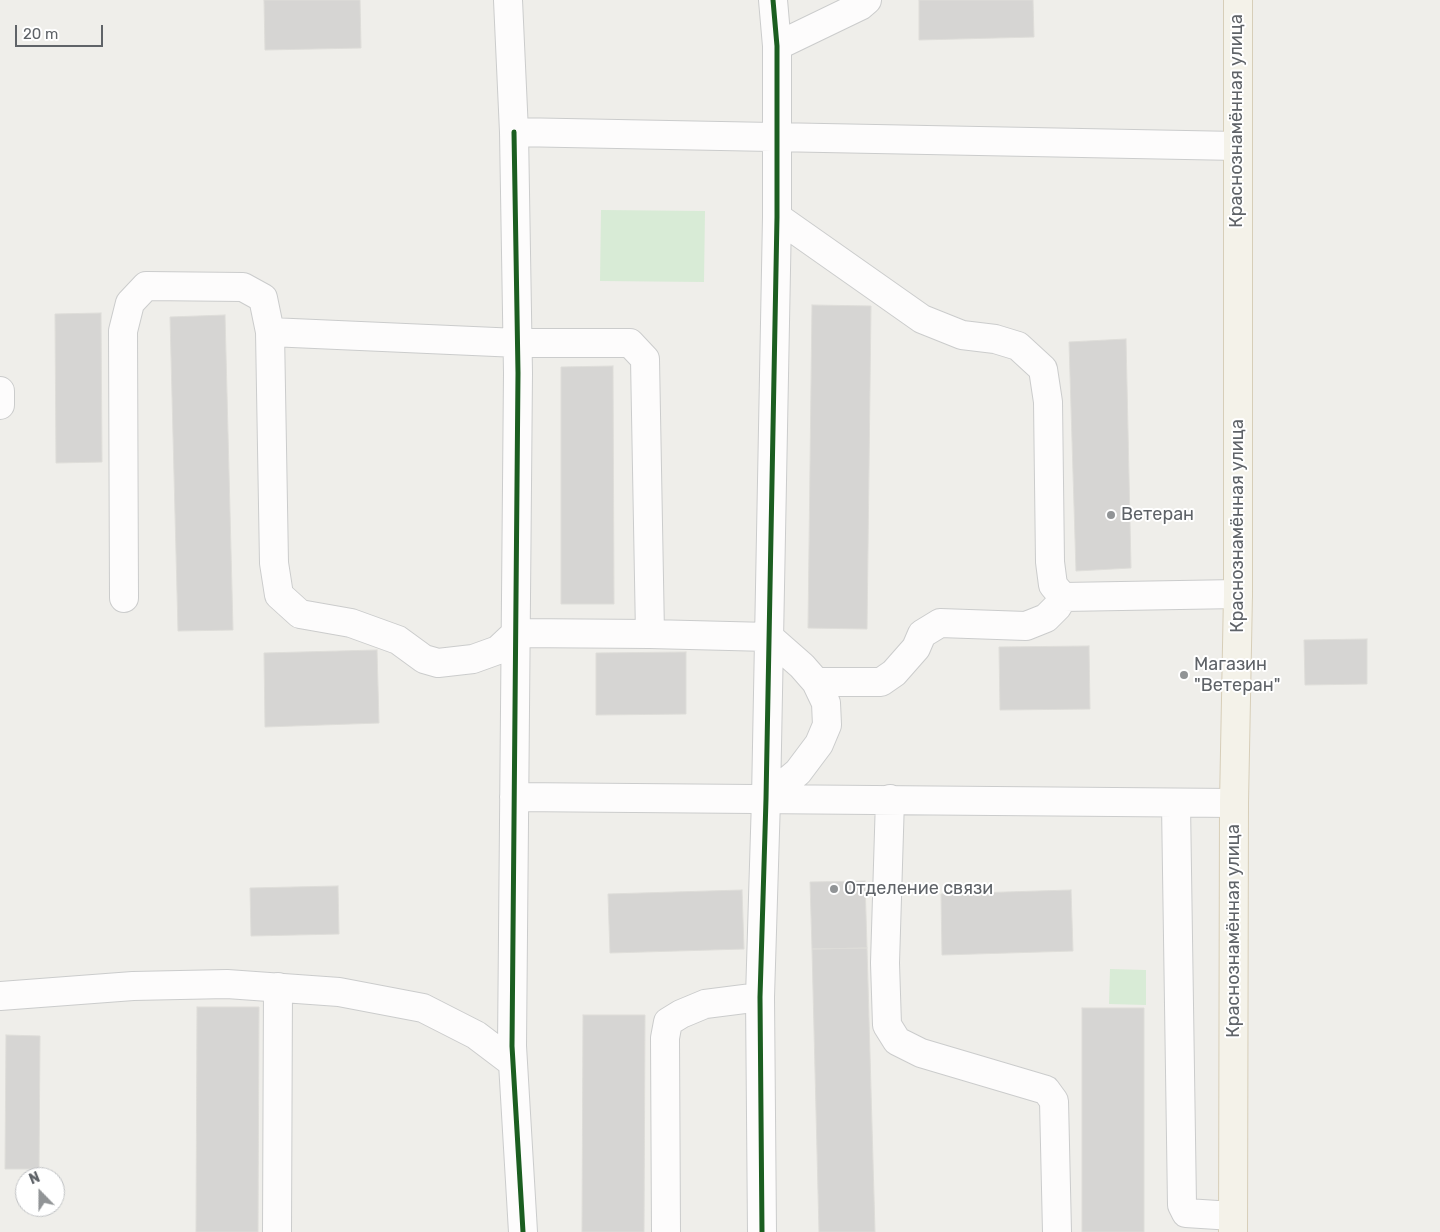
<!DOCTYPE html>
<html>
<head>
<meta charset="utf-8">
<style>
	body { margin:0 }
	#map { position:relative; width:1440px; height:1232px; overflow:hidden; background:#efeeea; font-family:Rubik,sans-serif }
	canvas { display:block }
	.north { position:absolute; left:15px; top:1167px; width:50px; height:50px; box-sizing:border-box; background:#fff; border:1px solid #bfc1c3; border-radius:50%; rotate:338deg; font-size:14px; font-weight:700; line-height:20px; text-align:center; color:#5f6368 }
	.north::after { content:''; display:block; margin:auto; width:18px; height:22px; background:#919496; clip-path:polygon(50% 0,100% 100%,50% 72%,0 100%) }
	.scale { position:absolute; left:15px; top:25px; width:88px; height:22px; box-sizing:border-box; border:2px solid #5f6368; border-top:0; padding-left:6px; font-size:15px; line-height:18px; white-space:nowrap; color:#5f6368; -webkit-text-stroke:4px #fff; paint-order:stroke }
</style>
</head>
<body>
<div id="map">
<canvas width="1440" height="1232"></canvas>
<div class="north">N</div>
<div class="scale">20 m</div>
</div>
<script>
const context = document.querySelector('canvas').getContext('2d');
context.lineJoin = 'round';
function paint(path, color) { context.fillStyle = color; context.fill(path, 'evenodd'); }
const poly = rows => new Path2D(rows.map(r => 'M' + r).join(''));
function strokePath(path, color, width, dash) { context.strokeStyle = color; context.lineWidth = width; context.lineCap = dash ? 'butt' : 'round'; context.setLineDash(dash || []); context.stroke(path); }
function write(font, color, halo, rows, align = 'center') {
  context.font = font + ' Rubik,sans-serif'; context.lineWidth = 4; context.setLineDash([]); context.textBaseline = 'middle'; context.strokeStyle = halo; context.fillStyle = color; for (const [text, x, y, turn = 0] of rows) {
    context.save(); context.translate(x, y); context.rotate((+turn || 0) * Math.PI / 180); context.textAlign = isNaN(turn) ? turn : align; if (halo) context.strokeText(text, 0, 0); context.fillText(text, 0, 0); context.restore();
  }
}
const green = poly([
	[601,210,705,211,704,282,600,281],
	[1110,969,1146,970,1146,1005,1109,1004]
]);
const building = poly([
	[264,0,360,0,361,48,265,50,264,0],
	[919,0,1033,0,1034,37,919,40,919,0],
	[812,305,871,306,867,629,808,628,812,305],
	[101,313,102,462,56,463,55,314,101,313],
	[225,315,233,630,178,631,170,317,225,315],
	[1126,339,1131,568,1076,571,1069,342,1126,339],
	[613,366,614,604,561,604,561,367,613,366],
	[1367,639,1367,684,1305,685,1304,640,1367,639],
	[1089,646,1090,709,1000,710,999,647,1089,646],
	[377,650,379,723,265,727,264,653,377,650],
	[686,652,686,714,596,715,596,653,686,652],
	[865,881,867,948,812,949,810,882,865,881],
	[338,886,339,934,251,936,250,888,338,886],
	[742,890,744,949,610,953,608,894,742,890],
	[1071,890,1073,951,942,955,941,894,1071,890],
	[867,948,875,1232,819,1232,812,949,867,948],
	[197,1007,259,1007,258,1232,196,1232,197,1007],
	[1082,1008,1144,1008,1144,1232,1082,1232,1082,1008],
	[583,1015,645,1015,644,1232,582,1232,583,1015],
	[6,1035,40,1036,39,1169,5,1169,6,1035]
]);
const minor = poly([
	[508,0,514,132,1237,146],
	[777,46,860,6,867,0],
	[514,132,518,373,512,1046,523,1232],
	[777,217,922,319,962,335,995,339,1018,346,1043,369,1048,402,1050,562,1053,585,1063,597],
	[0,405,0,391],
	[124,598,123,331,130,303,146,286,243,287,263,298,270,332,518,343,630,343,645,359,650,634,516,633,498,650,473,659,438,663,424,659,398,640,351,623,300,614,279,595,274,563,270,332],
	[650,634,769,637,802,666,816,682,826,703,827,725,819,744,798,772,766,799],
	[816,682,881,682,894,673,916,648,922,634,940,623,1026,626,1046,618,1057,607,1063,597,1238,594],
	[514,797,1234,803],
	[890,799,885,963,887,1025,897,1041,921,1053,1046,1090,1054,1101,1057,1232],
	[1176,804,1182,1205,1186,1213,1233,1216],
	[0,996,133,986,227,984,339,992,423,1008,476,1035,513,1063],
	[277,1232,278,987],
	[666,1232,665,1038,668,1022,681,1014,705,1004,760,997],
	[762,1232,760,997,766,799,777,217,777,46,773,0]
]);
const major = poly([
	[1233,1232,1234,803,1238,594,1238,0]
]);
const cycleway = poly([
	[514,132,518,373,512,1046,523,1232],
	[762,1232,760,997,766,799,777,217,777,46,773,0]
]);
const markers = [
	[1111,515,5,"#919496"],
	[1184,675,5,"#919496"],
	[834,889,5,"#919496"]
];
const streetNames = [
	["Краснознамённая улица",1237,121,-90],
	["Краснознамённая улица",1238,526,-90],
	["Краснознамённая улица",1234,931,-90]
];
const poiNames = [
	["Ветеран",1121,515],
	["Магазин",1194,665],
	["\"Ветеран\"",1194,686],
	["Отделение связи",844,889]
];
paint(green, '#d8ebd6');
paint(building, '#d6d5d3');
strokePath(building, '#deddd9', 1);
strokePath(minor, '#cbcccc', 30);
strokePath(major, '#d7ceb8', 30);
strokePath(minor, '#fdfcfc', 28);
strokePath(major, '#f4f2e9', 28);
strokePath(cycleway, '#1b5e20', 5);
for (const [x, y, r, color] of markers) { const dot = new Path2D(); dot.arc(x, y, r, 0, 2 * Math.PI); context.fillStyle = color; context.fill(dot); strokePath(dot, '#fff', 2); }
write('18px', '#5f6368', '#fff', streetNames);
write('18px', '#5f6368', '#fff', poiNames, 'left');
</script>
</body>
</html>
